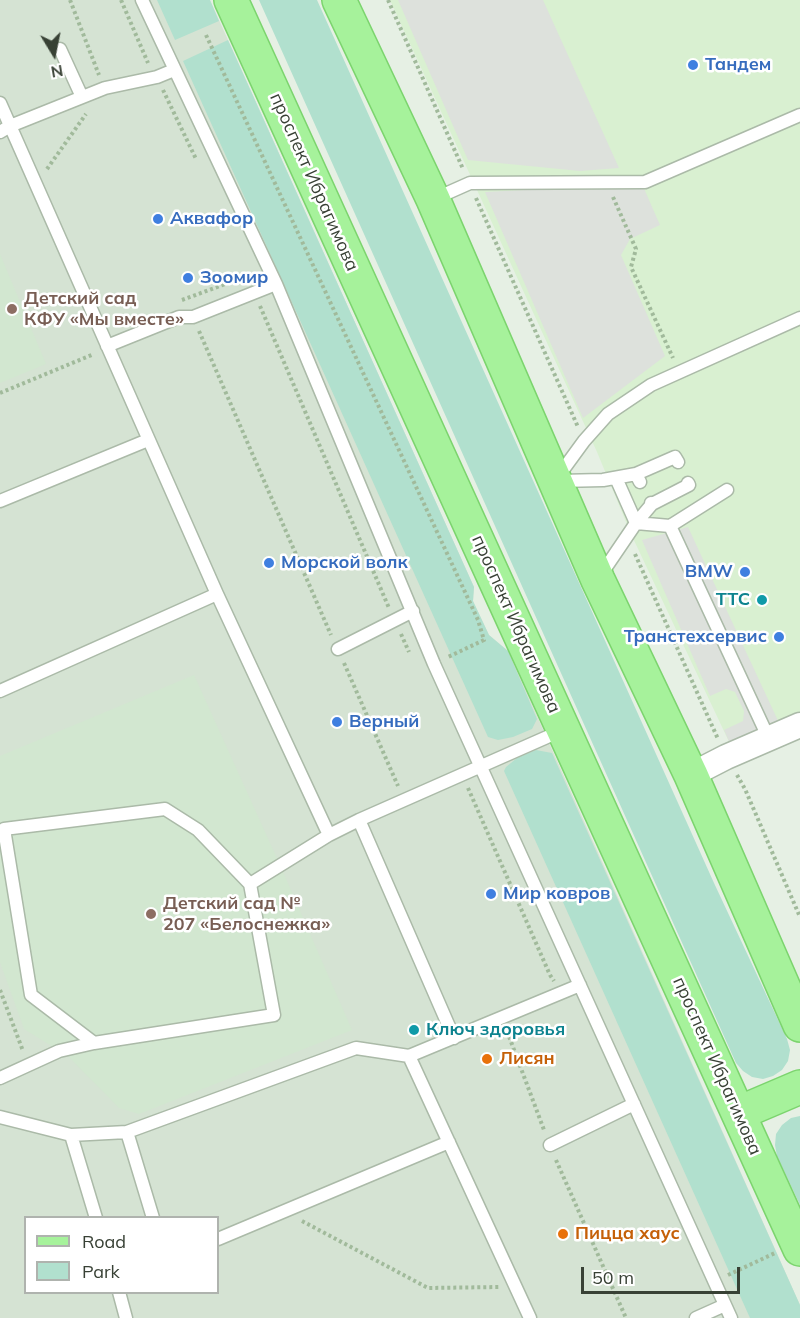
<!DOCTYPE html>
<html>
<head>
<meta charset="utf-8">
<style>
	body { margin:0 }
	#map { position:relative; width:800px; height:1318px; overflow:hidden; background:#e6f0e4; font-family:Mulish,sans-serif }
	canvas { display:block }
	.legend { position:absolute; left:24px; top:1216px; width:195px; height:78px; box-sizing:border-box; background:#fff; border:2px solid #afb3ae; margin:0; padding:8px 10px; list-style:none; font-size:18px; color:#384135 }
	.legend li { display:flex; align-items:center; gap:12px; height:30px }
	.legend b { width:30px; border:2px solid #afb3ae }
	.north { position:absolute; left:24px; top:24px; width:60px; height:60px; -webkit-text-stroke:4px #fff; paint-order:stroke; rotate:170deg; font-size:16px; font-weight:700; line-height:24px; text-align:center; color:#384135 }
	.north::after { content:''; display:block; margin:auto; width:21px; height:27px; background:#384135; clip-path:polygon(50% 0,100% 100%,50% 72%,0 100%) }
	.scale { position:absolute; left:581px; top:1267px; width:159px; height:27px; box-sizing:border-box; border:3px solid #384135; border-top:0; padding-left:8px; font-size:18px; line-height:21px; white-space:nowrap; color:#384135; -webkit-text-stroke:4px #fff; paint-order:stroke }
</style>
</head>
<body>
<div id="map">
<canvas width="800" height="1318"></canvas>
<ul class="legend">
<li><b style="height:8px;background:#a6f29b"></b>Road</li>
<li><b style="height:16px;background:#b1e0ce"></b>Park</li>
</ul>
<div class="north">N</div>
<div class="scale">50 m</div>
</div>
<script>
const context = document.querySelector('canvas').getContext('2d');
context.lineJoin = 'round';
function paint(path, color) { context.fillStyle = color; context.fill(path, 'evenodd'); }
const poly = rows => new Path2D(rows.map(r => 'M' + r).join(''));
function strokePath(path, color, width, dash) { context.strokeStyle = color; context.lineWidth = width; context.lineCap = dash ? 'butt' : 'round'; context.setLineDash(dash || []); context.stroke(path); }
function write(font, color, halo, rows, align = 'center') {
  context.font = font + ' Mulish,sans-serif'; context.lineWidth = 5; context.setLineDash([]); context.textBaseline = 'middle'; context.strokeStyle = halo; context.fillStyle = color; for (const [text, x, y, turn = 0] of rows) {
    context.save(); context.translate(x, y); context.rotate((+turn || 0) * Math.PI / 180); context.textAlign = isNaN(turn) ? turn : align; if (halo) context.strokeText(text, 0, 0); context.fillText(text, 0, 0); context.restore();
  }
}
const residential = poly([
	[0,0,210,0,474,587,473,601,489,635,508,651,800,1305,800,1318,0,1318],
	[26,1218,218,1218,218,1292,26,1292]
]);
const commercial = poly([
	[390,0,800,0,800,715,731,746,631,534,597,452]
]);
const education = poly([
	[0,254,46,364,0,383],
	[194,675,280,865,352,1030,139,1114,119,1108,68,1056,24,1029,0,962,0,756]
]);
const green = poly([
	[157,0,210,0,219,21,175,40],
	[259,0,317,0,714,883,787,1039,790,1050,788,1061,782,1070,773,1076,763,1079,752,1077,743,1071,736,1063],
	[228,40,474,587,473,601,489,635,508,651,537,719,532,729,513,737,498,740,488,737,183,61],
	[536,750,552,753,800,1305,800,1318,750,1318,504,771,506,767,517,758],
	[800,1116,800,1205,777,1156,775,1145,776,1134,782,1125,791,1118]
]);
const parking = poly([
	[398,0,543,0,619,168,580,171,468,160],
	[642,184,660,225,630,239,621,255,665,356,583,418,485,192],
	[688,527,780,725,731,746,724,730,743,721,744,711,735,692,726,689,710,696,642,540]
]);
const path = poly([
	[70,0,99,75],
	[121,0,148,63],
	[388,0,463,169],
	[206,35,478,620,484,640,448,657],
	[163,90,196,159],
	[47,169,86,114],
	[613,197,636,249,631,267,673,358],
	[476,198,578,427],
	[182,300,228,283],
	[260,306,389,608],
	[199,331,331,635],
	[0,393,94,354],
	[635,554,718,739],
	[401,634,409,652],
	[344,663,398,786],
	[737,775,745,789,800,917],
	[468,788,550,975,554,981],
	[0,990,23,1051],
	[507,1031,544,1130],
	[556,1160,626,1318],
	[302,1221,428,1288,500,1287],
	[728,1275,775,1253]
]);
const lane = poly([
	[142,0,276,284,434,664,731,1318],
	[60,49,82,97],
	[0,103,217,594,329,835,359,820,563,730],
	[0,132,10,126,105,88,157,77,174,70],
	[434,199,470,183,645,182,800,115],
	[107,346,179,317,193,317,276,284],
	[636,474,675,457,678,462],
	[557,478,584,441,608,414,651,385,800,318],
	[616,478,636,523,670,526,769,739],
	[559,481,603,480,636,474,640,482],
	[0,501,148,440],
	[652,504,689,485,688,483],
	[670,526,727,490],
	[600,576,636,523,652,504,651,503],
	[338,649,413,611],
	[0,691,217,594],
	[359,820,454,1038],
	[250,884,329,835],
	[409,1056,530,1318],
	[0,1078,59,1051,94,1043,274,1015,250,884,198,830,165,809,4,829,31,995,94,1043],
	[0,1117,71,1135,127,1132,356,1048,409,1056,580,985],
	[127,1132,153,1218],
	[71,1135,96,1218],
	[550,1145,634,1104],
	[218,1239,449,1142],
	[119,1292,126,1318],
	[696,1318,725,1305]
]);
const street = poly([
	[691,775,726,757,800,725]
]);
const primary = poly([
	[231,0,800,1249],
	[339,0,433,199,598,580,691,775,800,1025],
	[739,1113,800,1087]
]);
const markers = [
	[693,65,6,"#3f7fe0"],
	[158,219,6,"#3f7fe0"],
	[188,278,6,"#3f7fe0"],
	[12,309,6,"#8d6e63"],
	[269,563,6,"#3f7fe0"],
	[745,572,6,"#3f7fe0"],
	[762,600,6,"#0f9aa8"],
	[779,637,6,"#3f7fe0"],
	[337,722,6,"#3f7fe0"],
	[491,894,6,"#3f7fe0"],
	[151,914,6,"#8d6e63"],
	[414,1030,6,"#0f9aa8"],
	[487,1059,6,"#e8710a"],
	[563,1234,6,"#e8710a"]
];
const shopNames = [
	["Тандем",705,65],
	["Аквафор",170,219],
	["Зоомир",200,278],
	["Морской волк",281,563],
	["BMW",733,572,"right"],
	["Транстехсервис",767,637,"right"],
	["Верный",349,722],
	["Мир ковров",503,894]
];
const streetNames = [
	["проспект Ибрагимова",314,182,66],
	["проспект Ибрагимова",516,624,66],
	["проспект Ибрагимова",717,1066,66]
];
const educationNames = [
	["Детский сад",24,299],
	["КФУ «Мы вместе»",24,320],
	["Детский сад №",163,904],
	["207 «Белоснежка»",163,925]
];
const cultureNames = [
	["ТТС",750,600],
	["Ключ здоровья",426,1030,"left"]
];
const foodNames = [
	["Лисян",499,1059],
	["Пицца хаус",575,1234]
];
paint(residential, '#d5e3d3');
paint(commercial, '#d9f0d1');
paint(education, '#d2e7d0');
paint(green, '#b1e0ce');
paint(parking, '#dde1dc');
strokePath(lane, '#abbaa8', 15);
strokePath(street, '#abbaa8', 27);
strokePath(primary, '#7cd46e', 36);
strokePath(path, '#a1ba9b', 4, [3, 3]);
strokePath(lane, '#fff', 12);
strokePath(street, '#fff', 24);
strokePath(primary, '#a6f29b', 33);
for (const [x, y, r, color] of markers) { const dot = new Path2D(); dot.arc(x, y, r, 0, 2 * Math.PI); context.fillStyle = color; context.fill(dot); strokePath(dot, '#fff', 2); }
write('bold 18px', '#366cbe', '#fff', shopNames, 'left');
write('18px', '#384135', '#fff', streetNames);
write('bold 18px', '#785e54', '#fff', educationNames, 'left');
write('bold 18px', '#0d838f', '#fff', cultureNames, 'right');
write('bold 18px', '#c56008', '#fff', foodNames, 'left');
</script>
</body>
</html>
